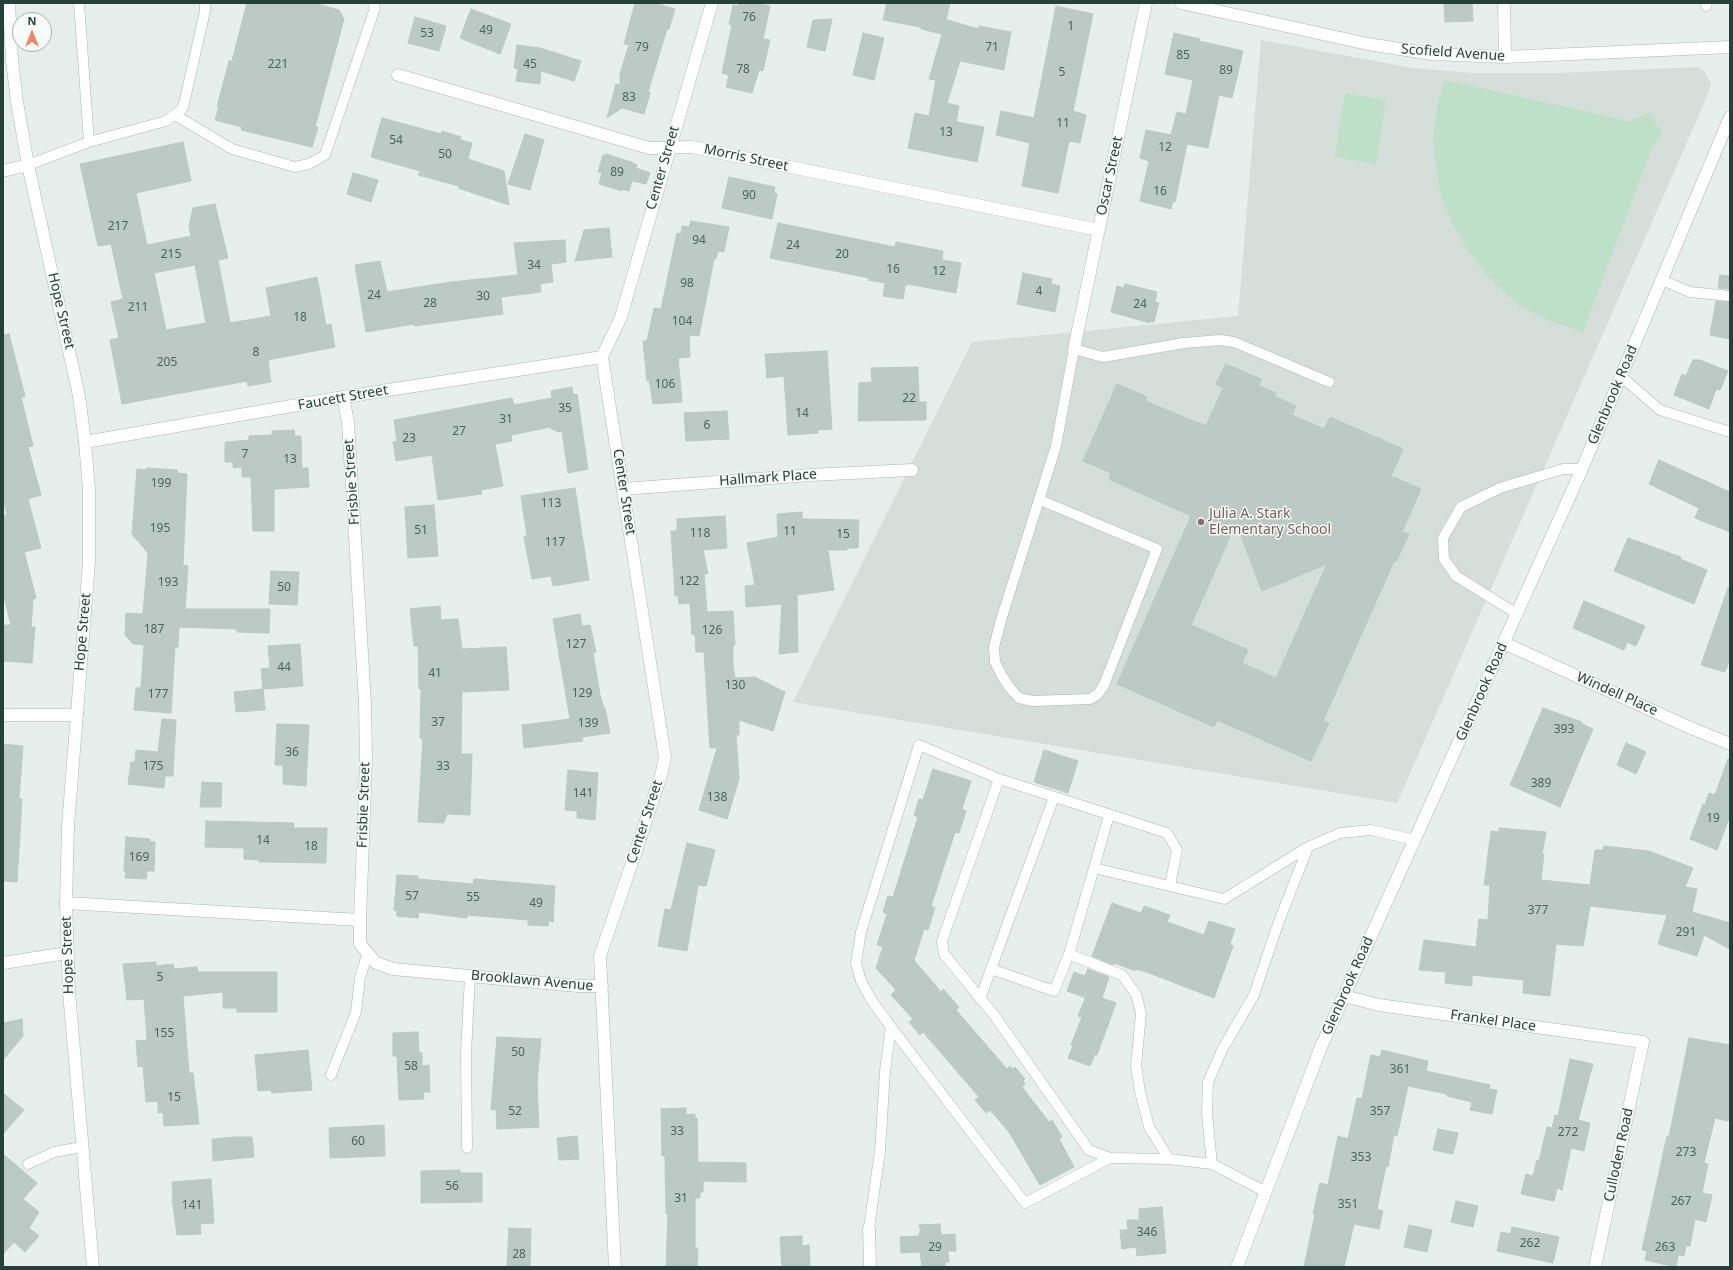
<!DOCTYPE html>
<html>
<head>
<meta charset="utf-8">
<style>
	body { margin:0 }
	#map { position:relative; width:1733px; height:1270px; overflow:hidden; background:#e6efeb; font-family:"Noto Sans",sans-serif }
	canvas { display:block }
	.frame { position:absolute; inset:0; border:4px solid #24423a; pointer-events:none }
	.north { position:absolute; left:12px; top:12px; width:40px; height:40px; box-sizing:border-box; background:#f7fbf9; border:1px solid #a3b1ad; border-radius:50%; rotate:0deg; font-size:11px; font-weight:700; line-height:16px; text-align:center; color:#24423a }
	.north::after { content:''; display:block; margin:auto; width:14px; height:18px; background:#f4845f; clip-path:polygon(50% 0,100% 100%,50% 72%,0 100%) }
</style>
</head>
<body>
<div id="map">
<canvas width="1733" height="1270"></canvas>
<div class="frame"></div>
<div class="north">N</div>
</div>
<script>
const context = document.querySelector('canvas').getContext('2d');
context.lineJoin = 'round';
function paint(path, color) { context.fillStyle = color; context.fill(path, 'evenodd'); }
const poly = rows => new Path2D(rows.map(r => 'M' + r).join(''));
function strokePath(path, color, width, dash) { context.strokeStyle = color; context.lineWidth = width; context.lineCap = dash ? 'butt' : 'round'; context.setLineDash(dash || []); context.stroke(path); }
function write(font, color, halo, rows, align = 'center') {
  context.font = font + ' "Noto Sans",sans-serif'; context.lineWidth = 3; context.setLineDash([]); context.textBaseline = 'middle'; context.strokeStyle = halo; context.fillStyle = color; for (const [text, x, y, turn = 0] of rows) {
    context.save(); context.translate(x, y); context.rotate((+turn || 0) * Math.PI / 180); context.textAlign = isNaN(turn) ? turn : align; if (halo) context.strokeText(text, 0, 0); context.fillText(text, 0, 0); context.restore();
  }
}
const built = poly([
	[1261,40,1413,68,1474,73,1557,73,1698,67,1705,72,1711,84,1706,99,1397,803,793,702,972,342,1238,316]
]);
const green = poly([
	[1445,80,1629,121,1649,113,1663,134,1652,148,1583,332,1550,321,1521,307,1492,281,1470,254,1452,223,1440,193,1433,139,1437,106],
	[1345,93,1386,100,1376,164,1335,157]
]);
const building = poly([
	[247,3,314,3,339,10,344,19,315,127,318,127,312,147,241,130,242,127,215,120,219,107,217,107,229,61,232,61,247,3],
	[635,3,654,3,675,9,669,29,667,29,648,92,650,93,644,114,622,108,607,118,616,84,620,85,620,74,629,45,624,44,635,3],
	[739,3,755,3,770,6,763,39,770,40,763,71,759,70,752,93,726,87,729,75,722,73,732,25,729,24,733,5,738,6,739,3],
	[887,3,950,3,946,21,947,20,979,29,979,26,1011,32,1004,70,960,61,947,103,959,106,956,122,984,127,977,162,908,148,915,113,929,116,936,80,929,79,942,34,921,29,921,27,883,20,887,3],
	[1444,3,1472,3,1473,21,1445,22,1444,3],
	[1056,6,1093,14,1073,111,1086,115,1080,143,1069,141,1058,193,1022,186,1030,143,996,135,1001,111,1034,118,1056,6],
	[471,9,511,24,500,54,460,38,471,9],
	[415,17,446,26,439,51,408,43,415,17],
	[832,19,825,51,807,47,813,20,832,19],
	[863,33,884,38,874,80,853,75,863,33],
	[1174,33,1200,39,1199,41,1243,51,1232,98,1219,95,1208,148,1187,144,1175,202,1173,201,1171,209,1140,201,1149,161,1140,158,1146,130,1171,135,1177,112,1186,114,1193,80,1165,74,1174,33],
	[517,45,540,48,581,61,574,81,541,71,540,84,516,81,518,69,514,68,517,45],
	[382,118,441,134,442,131,461,137,460,140,472,143,468,159,504,171,509,205,458,188,459,186,418,175,420,171,371,157,382,118],
	[525,134,544,140,530,190,508,184,525,134],
	[183,142,191,181,136,193,147,245,191,236,189,226,193,208,215,204,228,258,218,260,230,323,271,316,266,288,317,277,326,325,331,324,335,347,268,360,271,382,248,386,247,381,122,404,110,340,119,338,111,302,123,299,111,244,98,246,80,164,183,142],
	[195,265,206,323,166,330,154,273,195,265],
	[606,154,631,162,637,165,636,168,650,173,646,184,632,181,629,191,622,189,622,191,599,184,602,173,598,172,603,155,606,156,606,154],
	[353,173,378,180,371,202,347,194,353,173],
	[729,177,775,187,774,193,777,194,772,219,722,208,729,177],
	[691,221,729,227,724,252,718,251,716,259,714,259,699,336,689,335,690,357,678,358,682,402,653,404,649,380,647,381,643,341,647,341,654,308,661,309,677,233,681,234,682,226,689,227,691,221],
	[778,223,895,247,896,242,943,251,942,260,961,263,956,293,908,284,905,286,903,299,883,296,885,283,868,280,869,278,770,258,778,223],
	[609,228,612,257,575,261,584,230,609,228],
	[565,240,566,262,551,264,553,282,540,284,541,292,501,297,503,314,414,326,414,324,366,332,355,265,380,261,387,292,451,282,518,275,514,243,565,240],
	[1023,273,1052,279,1051,284,1060,286,1055,312,1017,304,1023,273],
	[1720,275,1730,276,1730,289,1718,288,1720,275],
	[1125,284,1157,292,1155,302,1159,303,1154,322,1150,321,1150,323,1111,312,1117,286,1124,288,1125,284],
	[1716,301,1730,302,1730,339,1710,335,1716,301],
	[9,334,25,396,21,397,33,446,28,447,41,495,28,499,41,548,24,552,36,598,33,599,31,627,35,627,32,663,3,661,3,625,11,625,3,593,3,516,7,515,3,500,3,335,9,334],
	[827,351,832,429,817,430,818,433,788,435,784,376,767,378,765,354,827,351],
	[1693,360,1700,360,1728,371,1720,390,1717,389,1715,392,1709,409,1674,395,1682,374,1686,376,1693,360],
	[1226,364,1261,379,1259,386,1276,393,1274,396,1296,406,1292,415,1324,429,1330,417,1403,449,1391,476,1421,489,1402,532,1409,534,1396,562,1394,561,1323,721,1329,723,1311,761,1217,720,1214,727,1117,684,1191,516,1109,479,1111,473,1083,461,1117,384,1147,397,1145,401,1206,426,1223,388,1216,384,1226,364],
	[1236,523,1262,591,1327,564,1276,678,1242,663,1248,650,1191,625,1236,523],
	[918,367,919,402,926,402,926,420,858,421,859,383,872,382,871,368,918,367],
	[572,387,573,395,577,394,588,469,568,473,562,431,556,432,556,429,552,430,551,427,511,435,512,441,495,444,503,486,481,490,482,494,438,500,432,455,396,461,393,442,397,441,394,420,512,398,514,405,552,398,551,391,572,387],
	[727,411,729,439,686,441,684,413,727,411],
	[294,430,295,436,301,436,302,468,308,468,309,487,274,489,274,531,253,531,251,477,242,477,242,467,233,468,233,462,225,462,225,442,249,440,249,436,272,435,272,431,294,430],
	[1659,460,1730,492,1730,532,1695,518,1699,508,1649,484,1659,460],
	[147,468,177,470,177,473,187,474,183,565,188,566,185,609,270,609,269,633,237,632,237,629,179,627,178,647,175,647,171,713,134,710,136,688,141,688,144,645,133,644,125,635,126,613,143,614,148,553,132,534,137,469,147,470,147,468],
	[575,488,589,580,553,586,551,576,532,579,524,537,527,536,521,496,575,488],
	[434,505,438,556,408,558,405,507,434,505],
	[802,512,802,519,859,520,858,548,847,548,847,550,828,550,834,590,797,595,798,652,779,654,782,604,746,607,745,586,755,585,747,543,778,537,777,514,802,512],
	[725,516,727,548,703,550,708,574,704,574,707,612,733,611,735,645,733,645,733,665,735,678,755,677,785,692,773,731,739,720,739,735,736,735,739,779,727,819,699,810,717,748,710,748,704,652,696,652,695,634,692,635,690,603,679,604,678,596,675,596,671,531,677,531,677,519,725,516],
	[1628,538,1681,557,1680,559,1707,570,1694,604,1614,571,1628,538],
	[271,571,299,572,297,605,269,604,271,571],
	[1728,588,1730,589,1730,659,1725,672,1701,665,1728,588],
	[1584,601,1645,626,1636,646,1627,642,1624,650,1573,628,1584,601],
	[440,606,441,620,458,619,462,649,506,647,509,690,462,692,461,754,472,754,470,815,447,814,444,823,418,822,423,739,420,738,421,689,419,689,418,646,414,646,410,609,440,606],
	[580,614,582,626,590,625,596,652,593,653,600,695,604,708,605,708,610,733,582,737,583,741,524,748,522,725,570,719,553,619,580,614],
	[300,644,303,686,263,689,261,669,270,668,268,646,300,644],
	[263,689,265,710,236,712,234,692,263,689],
	[1543,708,1582,722,1582,724,1593,729,1560,807,1510,785,1543,708],
	[162,719,176,720,173,776,165,776,164,788,128,784,131,762,135,762,136,750,158,752,162,719],
	[277,724,309,725,306,786,283,784,283,765,275,765,277,724],
	[1626,743,1646,752,1636,774,1617,765,1626,743],
	[3,744,23,746,19,799,22,799,17,882,3,881,3,744],
	[1044,750,1078,761,1068,793,1034,782,1044,750],
	[1728,759,1730,760,1730,816,1717,850,1690,839,1703,804,1705,805,1709,793,1715,795,1728,759],
	[933,769,971,781,962,809,966,811,959,833,955,832,931,906,935,908,928,930,924,929,914,960,941,992,943,989,959,1007,956,1010,1007,1069,1010,1066,1012,1069,1015,1067,1025,1079,1023,1081,1025,1084,1022,1087,1049,1122,1052,1120,1062,1137,1059,1139,1074,1167,1040,1185,1009,1132,990,1110,986,1113,975,1100,979,1097,923,1032,920,1035,909,1022,913,1019,891,995,896,990,876,968,883,947,877,945,887,914,883,912,888,896,893,897,918,817,914,815,919,799,923,800,933,769],
	[568,770,598,773,595,820,577,818,577,811,565,810,568,770],
	[202,782,222,783,221,807,200,807,202,782],
	[206,821,294,823,293,828,327,828,326,863,259,862,259,860,244,859,244,848,205,847,206,821],
	[1499,828,1546,832,1542,854,1544,854,1541,880,1590,885,1595,850,1603,850,1604,846,1649,851,1693,868,1685,887,1697,889,1692,912,1730,923,1730,949,1704,935,1697,956,1658,944,1667,915,1590,906,1583,946,1556,944,1550,996,1523,993,1524,980,1472,975,1472,986,1445,983,1446,972,1419,970,1424,940,1476,947,1479,919,1488,920,1490,885,1484,885,1491,831,1499,832,1499,828],
	[126,837,150,839,150,842,155,842,154,871,147,871,146,879,125,878,126,871,124,871,126,837],
	[687,843,715,850,706,886,698,885,687,951,658,946,665,909,671,910,687,843],
	[397,875,418,876,418,879,473,884,474,879,555,886,553,922,549,921,548,926,528,925,528,920,467,915,467,918,419,912,418,918,397,916,397,911,394,910,397,875],
	[1112,903,1141,913,1144,906,1170,915,1167,922,1204,935,1209,921,1235,929,1230,944,1233,946,1214,998,1149,973,1136,969,1136,971,1114,963,1113,965,1092,956,1112,903],
	[156,962,156,966,173,964,174,969,197,967,198,972,277,972,277,1012,237,1012,237,1008,223,1008,223,992,183,996,189,1073,193,1073,199,1124,164,1126,163,1112,158,1113,158,1101,146,1102,143,1066,138,1067,136,1041,147,1040,144,999,127,1000,123,964,156,962],
	[1088,969,1109,977,1102,998,1116,1003,1097,1055,1095,1054,1090,1066,1068,1058,1073,1046,1071,1045,1082,1017,1078,1016,1085,999,1084,997,1067,991,1074,972,1085,976,1088,969],
	[22,1019,23,1036,3,1060,3,1023,22,1019],
	[418,1032,419,1053,422,1053,422,1066,429,1065,430,1092,423,1092,424,1099,399,1100,397,1056,393,1056,393,1033,418,1032],
	[497,1037,541,1039,537,1082,539,1127,497,1129,496,1109,491,1110,497,1037],
	[1689,1038,1730,1045,1730,1110,1728,1121,1715,1118,1704,1163,1708,1164,1702,1193,1712,1195,1706,1222,1695,1219,1690,1246,1686,1246,1684,1256,1678,1255,1676,1267,1645,1260,1647,1251,1642,1250,1667,1136,1669,1137,1689,1038],
	[308,1050,312,1090,272,1093,271,1090,258,1091,255,1055,308,1050],
	[1382,1050,1428,1061,1426,1071,1490,1085,1489,1089,1497,1090,1492,1114,1470,1110,1472,1102,1447,1096,1447,1094,1408,1086,1397,1136,1394,1135,1388,1167,1386,1166,1377,1209,1383,1211,1379,1229,1354,1224,1344,1267,1304,1267,1315,1214,1313,1214,1320,1183,1328,1185,1338,1136,1348,1139,1357,1098,1362,1099,1371,1055,1380,1057,1382,1050],
	[1570,1059,1593,1064,1578,1120,1590,1123,1584,1151,1571,1148,1562,1190,1557,1188,1554,1201,1521,1194,1526,1174,1533,1176,1537,1160,1539,1161,1547,1127,1552,1128,1555,1115,1558,1116,1570,1059],
	[3,1093,24,1110,3,1134,3,1093],
	[686,1108,686,1115,695,1114,695,1118,697,1118,698,1162,746,1163,746,1182,703,1181,703,1192,700,1192,700,1198,695,1198,695,1248,698,1248,697,1267,666,1267,668,1213,666,1214,665,1156,662,1156,661,1109,686,1108],
	[384,1125,385,1156,330,1158,329,1128,384,1125],
	[1438,1129,1458,1133,1453,1154,1433,1150,1438,1129],
	[577,1136,579,1159,559,1160,557,1138,577,1136],
	[234,1137,252,1137,254,1157,213,1161,212,1139,234,1137],
	[3,1154,37,1183,23,1199,39,1212,29,1228,39,1236,25,1252,14,1242,3,1254,3,1154],
	[460,1170,460,1173,482,1173,482,1202,421,1203,421,1171,460,1170],
	[211,1179,214,1223,200,1224,201,1234,177,1235,172,1198,173,1198,172,1182,211,1179],
	[1456,1201,1478,1206,1473,1227,1451,1222,1456,1201],
	[1162,1207,1166,1253,1137,1256,1136,1247,1122,1249,1120,1230,1128,1230,1127,1220,1139,1220,1139,1209,1162,1207],
	[940,1224,941,1235,955,1234,956,1251,948,1251,949,1262,945,1262,945,1267,922,1267,920,1252,901,1253,900,1237,919,1236,919,1233,921,1233,919,1225,940,1224],
	[1409,1225,1432,1230,1427,1252,1404,1247,1409,1225],
	[1512,1227,1559,1237,1553,1263,1497,1251,1501,1232,1511,1234,1512,1227],
	[509,1228,531,1229,530,1267,507,1267,509,1228],
	[802,1236,802,1246,809,1245,810,1267,782,1267,780,1237,802,1236]
]);
const service = poly([
	[79,3,89,142],
	[1706,6,1707,3],
	[175,115,232,149,295,167,309,164,325,155,375,8,373,3],
	[28,165,89,142,166,121,183,108,205,11,205,3],
	[1662,280,1690,292,1730,296],
	[1622,377,1660,410,1730,432],
	[1040,500,1157,549,1104,685,1098,694,1090,699,1033,701,1019,698,1010,688,1002,676,995,662,994,647,1001,620,1056,446,1074,349,1103,357,1184,343,1220,340,1234,342,1329,382],
	[1517,614,1456,576,1444,559,1443,538,1461,507,1500,488,1563,469,1582,469],
	[1094,868,1109,815],
	[991,969,1054,991,1069,954],
	[980,999,1054,797],
	[891,1027,1025,1203,1110,1158],
	[331,1075,356,1012,360,978,367,955],
	[467,1148,466,1053,470,976],
	[1169,1159,1110,1158,1089,1150,994,1015,944,954,942,941,999,779,1167,833,1177,850,1170,886],
	[28,1164,54,1152,82,1147],
	[1212,1164,1169,1159,1149,1127,1140,1092,1136,1066,1141,1013,1136,994,1122,975,1069,954,1094,868,1224,899,1308,847],
	[1266,1192,1212,1164,1207,1113,1208,1082,1222,1050,1254,995,1278,924,1308,847,1340,833,1371,830,1415,840],
	[869,1228,880,1151,885,1071,891,1027,872,1001,861,981,856,963,861,932,919,745,999,779]
]);
const minor = poly([
	[1181,3,1368,44,1432,54,1505,57,1730,47],
	[1504,3,1505,57],
	[398,75,649,148,692,147,1099,230],
	[1074,349,1146,3],
	[343,397,348,422,365,703,366,761,360,920,360,944,376,963,393,969,578,986,602,986],
	[85,442,343,397,602,357],
	[623,489,810,475,912,470],
	[1504,643,1684,725,1730,744],
	[3,715,77,715],
	[66,903,360,920],
	[3,963,67,953],
	[1344,996,1379,1005,1643,1042,1595,1267],
	[869,1228,870,1267],
	[615,1267,600,956,635,854,662,772,665,757,602,357,621,317,712,3]
]);
const tertiary = poly([
	[3,171,28,165],
	[1237,1267,1321,1047,1582,469,1730,117]
]);
const secondary = poly([
	[9,3,12,60,17,102,28,165,79,396,85,442,89,490,89,562,68,826,66,903,69,992,93,1267]
]);
const markers = [
	[1201,522,4,"#8d6e63"]
];
const numberNames = [
	["76",749,18],
	["1",1071,27],
	["49",486,31],
	["53",427,34],
	["79",642,48],
	["71",992,48],
	["85",1183,56],
	["221",278,65],
	["45",530,65],
	["78",743,70],
	["89",1226,71],
	["5",1062,73],
	["83",629,98],
	["11",1063,124],
	["13",946,133],
	["54",396,141],
	["12",1165,148],
	["50",445,155],
	["89",617,173],
	["16",1160,192],
	["90",749,196],
	["217",118,227],
	["94",699,241],
	["24",793,246],
	["215",171,255],
	["20",842,255],
	["34",534,266],
	["16",893,270],
	["12",939,272],
	["98",687,284],
	["4",1039,292],
	["24",374,296],
	["30",483,297],
	["28",430,304],
	["24",1140,305],
	["211",138,308],
	["18",300,318],
	["104",682,322],
	["8",256,353],
	["205",167,363],
	["106",665,385],
	["22",909,399],
	["35",565,409],
	["14",802,414],
	["31",506,420],
	["6",707,426],
	["27",459,432],
	["23",409,439],
	["7",245,455],
	["13",290,460],
	["199",161,484],
	["113",551,504],
	["195",160,529],
	["51",421,531],
	["11",790,532],
	["118",700,534],
	["15",843,535],
	["117",555,543],
	["122",689,582],
	["193",168,583],
	["50",284,588],
	["187",154,630],
	["126",712,631],
	["127",576,645],
	["44",284,668],
	["41",435,674],
	["130",735,686],
	["129",582,694],
	["177",158,695],
	["37",438,723],
	["139",588,724],
	["393",1564,730],
	["36",292,753],
	["175",153,767],
	["33",443,767],
	["389",1541,784],
	["141",583,794],
	["138",717,798],
	["19",1713,819],
	["14",263,841],
	["18",311,847],
	["169",139,858],
	["57",412,897],
	["55",473,898],
	["49",536,904],
	["377",1538,911],
	["291",1686,933],
	["5",160,978],
	["155",164,1034],
	["50",518,1053],
	["58",411,1067],
	["361",1400,1070],
	["15",174,1098],
	["52",515,1112],
	["357",1380,1112],
	["33",677,1132],
	["272",1568,1133],
	["60",358,1142],
	["273",1686,1153],
	["353",1361,1158],
	["56",452,1187],
	["31",681,1199],
	["267",1681,1202],
	["351",1348,1205],
	["141",192,1206],
	["346",1147,1233],
	["262",1530,1244],
	["29",935,1248],
	["263",1665,1248],
	["28",519,1255]
];
const streetNames = [
	["Scofield Avenue",1453,53,4],
	["Morris Street",746,158,12],
	["Center Street",663,168,-74],
	["Oscar Street",1110,176,-78],
	["Hope Street",61,311,77],
	["Glenbrook Road",1613,395,-67],
	["Faucett Street",343,398,-10],
	["Hallmark Place",768,478,-4],
	["Frisbie Street",352,482,-94],
	["Center Street",624,492,81],
	["Hope Street",83,632,-85],
	["Glenbrook Road",1482,692,-66],
	["Windell Place",1617,694,24],
	["Frisbie Street",364,805,-88],
	["Center Street",645,822,-72],
	["Hope Street",68,955,-92],
	["Brooklawn Avenue",532,981,5],
	["Glenbrook Road",1348,986,-66],
	["Frankel Place",1493,1021,8],
	["Culloden Road",1619,1155,-78]
];
const educationNames = [
	["Julia A. Stark",1209,514],
	["Elementary School",1209,530]
];
paint(built, '#d4dfda');
paint(green, '#bfe0c8');
paint(building, '#bbcac4');
strokePath(building, '#b8c9c2', 1);
strokePath(service, '#a8b8b2', 11);
strokePath(minor, '#a8b8b2', 13);
strokePath(tertiary, '#a8b8b2', 13);
strokePath(secondary, '#a4bbb3', 13);
strokePath(service, '#fff', 10);
strokePath(minor, '#fff', 12);
strokePath(tertiary, '#fff', 12);
strokePath(secondary, '#fff', 12);
for (const [x, y, r, color] of markers) { const dot = new Path2D(); dot.arc(x, y, r, 0, 2 * Math.PI); context.fillStyle = color; context.fill(dot); strokePath(dot, '#f7fbf9', 1.5); }
write('12px', '#4a645c', null, numberNames);
write('14px', '#24423a', '#f7fbf9', streetNames);
write('14px', '#785e54', '#f7fbf9', educationNames, 'left');
</script>
</body>
</html>
